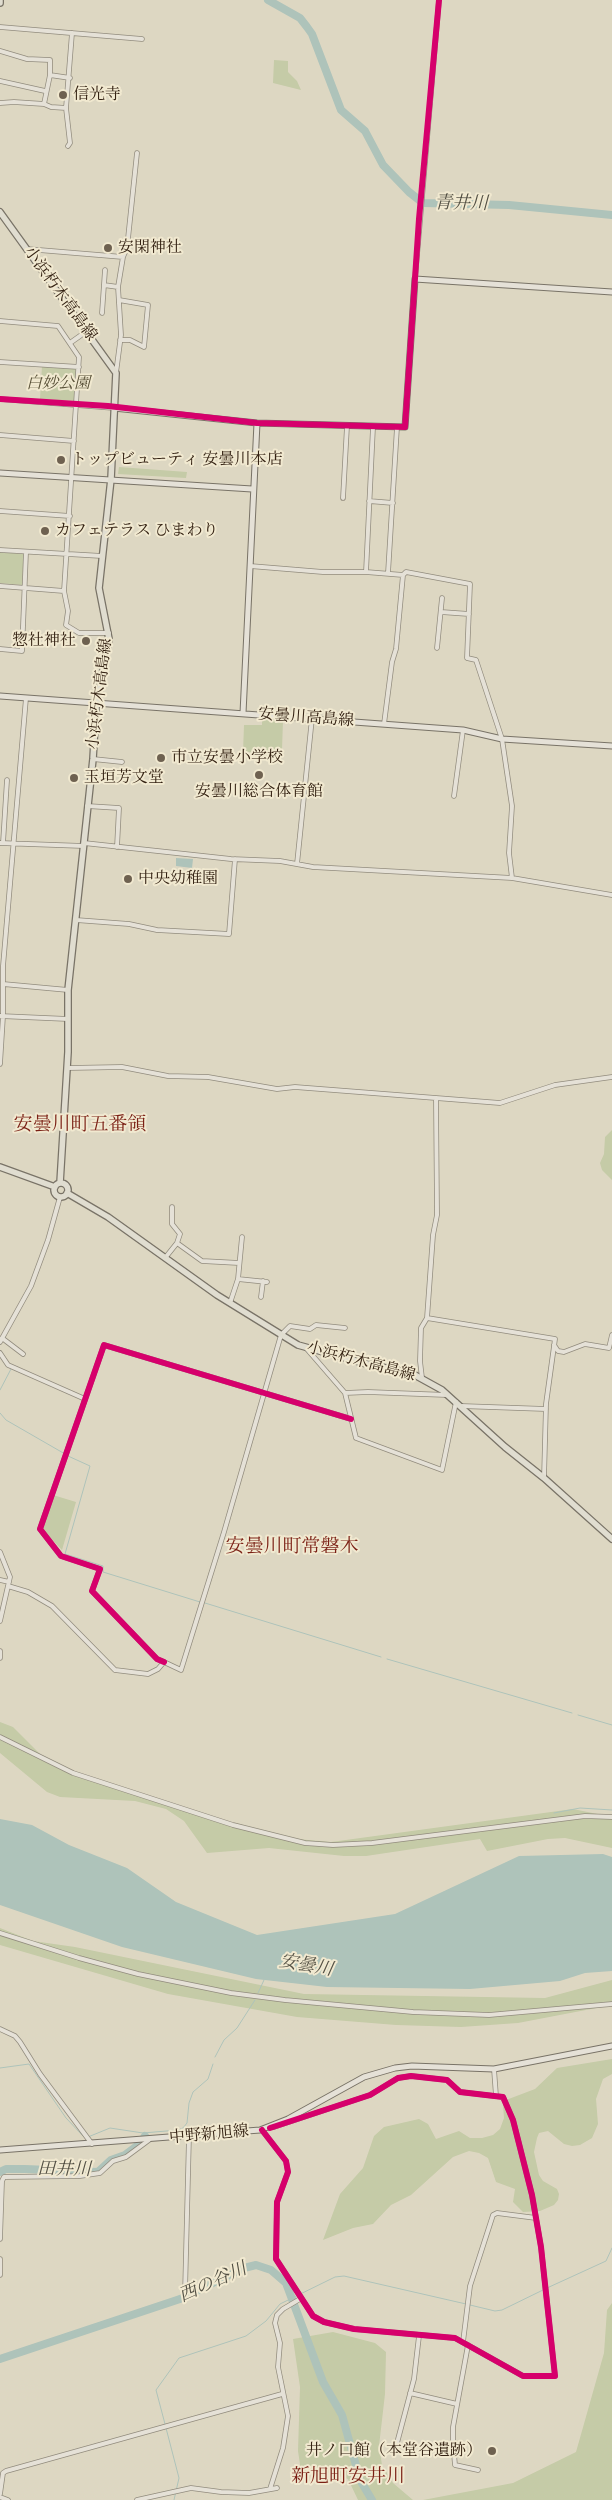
<!DOCTYPE html>
<html>
<head>
<meta charset="utf-8">
<style>
	body { margin:0 }
	canvas { display:block; background:#ddd7c2 }
</style>
</head>
<body>
<canvas width="612" height="2500"></canvas>
<script>
const context = document.querySelector('canvas').getContext('2d');
context.lineJoin = 'round';
function paint(path, color) { context.fillStyle = color; context.fill(path, 'evenodd'); }
const poly = rows => new Path2D(rows.map(r => 'M' + r).join(''));
function strokePath(path, color, width, dash) { context.strokeStyle = color; context.lineWidth = width; context.lineCap = dash ? 'butt' : 'round'; context.setLineDash(dash || []); context.stroke(path); }
function write(font, color, halo, rows, align = 'center') {
  context.font = font + ' "IM FELL French Canon","Noto Serif JP",serif'; context.lineWidth = 4; context.setLineDash([]); context.textBaseline = 'middle'; context.strokeStyle = halo; context.fillStyle = color; for (const [text, x, y, turn = 0] of rows) {
    context.save(); context.translate(x, y); context.rotate((+turn || 0) * Math.PI / 180); context.textAlign = isNaN(turn) ? turn : align; if (halo) context.strokeText(text, 0, 0); context.fillText(text, 0, 0); context.restore();
  }
}
const green = poly([
	[274,60,288,61,288,72,297,81,301,90,273,83],
	[42,366,77,368,75,401,40,399],
	[119,467,187,472,186,478,118,474],
	[0,552,24,554,22,585,0,583],
	[262,719,283,720,282,750,272,753,243,752,244,725,262,725],
	[612,1130,612,1180,602,1170,600,1163,604,1154,605,1137],
	[53,1495,76,1502,62,1550,42,1529],
	[0,1722,13,1727,46,1760,57,1766,207,1817,297,1839,331,1842,573,1809,612,1817,612,1848,565,1838,548,1839,487,1851,480,1839,366,1856,344,1856,269,1848,207,1853,184,1821,166,1809,135,1801,60,1797,47,1792,0,1753],
	[0,1928,33,1941,75,1947,304,1994,545,1998,612,1980,612,2005,518,2023,461,2027,396,2025,297,2017,168,1994,0,1945],
	[612,2059,612,2074,603,2079,596,2099,598,2124,592,2138,580,2145,572,2146,564,2144,548,2131,539,2133,537,2138,534,2152,539,2175,543,2181,557,2189,559,2194,558,2200,554,2205,540,2211,523,2212,513,2202,515,2189,496,2182,488,2158,479,2153,469,2151,453,2157,411,2195,391,2205,373,2224,353,2228,323,2240,340,2194,363,2168,374,2136,384,2127,419,2119,428,2124,436,2139,459,2131,470,2138,482,2138,493,2135,500,2129,504,2118,503,2104,506,2100,535,2089,557,2068],
	[612,2303,612,2500,423,2500,513,2483,576,2452,604,2353,607,2310],
	[333,2332,375,2343,386,2352,385,2394,379,2446,382,2465,393,2483,413,2500,358,2500,348,2479,329,2473,301,2471,298,2451,300,2387,293,2339]
]);
const water = poly([
	[176,858,193,859,192,868,176,866],
	[0,1819,32,1825,69,1845,127,1868,176,1902,257,1935,395,1914,519,1856,603,1854,612,1857,612,1971,585,1973,560,1981,470,1989,327,1987,256,1979,122,1947,0,1905]
]);
const stream = poly([
	[1,1351,8,1362],
	[0,1390,11,1369],
	[0,1413,6,1420,65,1454],
	[68,1456,90,1466,65,1554,103,1566,103,1572,200,1602],
	[205,1603,381,1657],
	[387,1659,572,1713],
	[578,1715,612,1725],
	[554,1813,580,1808,612,1810],
	[258,1993,264,1980],
	[215,2057,224,2040,237,2028,255,2000],
	[0,2068,29,2064,66,2118,84,2137],
	[88,2137,110,2128,143,2133,178,2130,183,2128,187,2123,189,2103,193,2092,208,2079,213,2064],
	[547,2288,606,2261,612,2248],
	[470,2305,495,2311,502,2310,543,2290],
	[165,2424,156,2390,179,2358,246,2336,266,2321,280,2304,335,2277,344,2276,466,2304],
	[166,2428,179,2478,174,2500]
]);
const river = poly([
	[268,0,300,18,307,27,312,34,341,110,365,131,383,165,409,192,423,203,509,205,612,215],
	[0,2172,6,2169,25,2169,98,2172,111,2160,125,2155,141,2143,145,2136],
	[0,2359,180,2299,244,2268,256,2265,271,2270,286,2283,323,2382,342,2415,360,2480,372,2500]
]);
const street = poly([
	[0,27,142,39],
	[0,51,27,59,50,60,50,75,44,104],
	[50,75,70,78],
	[0,81,45,91],
	[0,103,14,102,44,104,51,107,66,108,70,143,68,146],
	[66,108,72,33],
	[27,249,123,257],
	[415,279,439,0],
	[104,285,118,287],
	[119,300,148,305,144,347,130,340,120,340],
	[102,313,105,270],
	[0,321,58,326,79,357,64,591,0,586],
	[70,343,87,331],
	[0,362,79,367],
	[116,373,121,335,118,287,123,257,127,248,137,153],
	[0,399,114,408],
	[373,427,366,572,403,575,406,572,470,584,467,658,476,660,502,739,512,806,509,853,512,878],
	[0,435,74,441],
	[343,498,347,426],
	[369,501,393,503],
	[0,511,70,516],
	[0,550,102,556],
	[250,566,323,572,366,572],
	[388,573,397,427],
	[64,591,68,611,66,625,79,633,109,633],
	[441,612,469,614],
	[437,648,442,598],
	[0,649,22,651,26,552],
	[384,724,392,662,396,649,403,575],
	[93,759,122,762],
	[454,796,463,730],
	[87,806,119,808,117,847],
	[0,843,84,846],
	[3,843,7,780],
	[84,843,231,859,280,861,313,867,512,878,612,895],
	[297,864,312,718],
	[76,920,129,924,157,930,229,934,235,859],
	[3,984,68,990],
	[0,1016,68,1019],
	[0,1064,3,1016,3,966,26,698],
	[68,1068,122,1067,168,1076,208,1077,277,1089,295,1087,500,1103,555,1085,612,1077],
	[177,1243,202,1261,239,1263],
	[165,1258,177,1243,180,1234,172,1224,172,1207],
	[238,1279,267,1282],
	[261,1297,263,1281],
	[230,1303,238,1279,242,1237],
	[427,1318,555,1339,546,1404,544,1478],
	[2,1338,23,1354],
	[0,1342,31,1286,48,1240,60,1197],
	[554,1345,558,1351,564,1352,585,1344,609,1348,612,1335],
	[306,1348,345,1393,356,1438,442,1470,456,1402],
	[0,1353,8,1365,85,1399],
	[422,1378,420,1361,421,1328,427,1318,433,1235,437,1215,436,1098],
	[345,1393,368,1392,447,1395],
	[461,1406,546,1409],
	[0,1552,10,1577,0,1621],
	[0,1580,9,1582],
	[8,1586,28,1592,52,1606,115,1670,148,1674,158,1669,164,1662,181,1670,224,1532,281,1335,290,1326,310,1329,316,1325,345,1328],
	[0,1651,0,1658],
	[164,1662,157,1659,92,1591,100,1569,61,1556,40,1529,104,1345,351,1419],
	[0,1737,73,1773,233,1825,305,1843,333,1845,372,1843,585,1816,612,1817],
	[0,1933,79,1958,138,1974,231,1993,285,2000,413,2012,489,2015,612,2004],
	[0,2029,15,2036,20,2042,40,2074,92,2144],
	[494,2069,496,2096],
	[262,2130,286,2161,288,2172,277,2202,276,2259,313,2316,324,2322,354,2329,455,2338,523,2376,555,2376,541,2247,532,2195,513,2120,503,2097,460,2092,447,2080,411,2076,398,2078,370,2095,274,2127],
	[0,2239,2,2181,4,2177,80,2176,100,2173,113,2161,126,2157,149,2140],
	[0,2259,0,2275],
	[185,2293,189,2136],
	[463,2342,470,2286,493,2215,497,2213,536,2218],
	[468,2345,453,2427,453,2443,455,2465,478,2470],
	[410,2393,457,2404],
	[397,2443,414,2379,419,2336],
	[270,2489,283,2448,288,2416,278,2367,280,2343,275,2323,277,2315,283,2309,300,2299],
	[0,2494,3,2473,6,2471,282,2394],
	[0,2497,8,2500],
	[137,2500,191,2488,221,2492,249,2493,277,2488]
]);
const secondary = poly([
	[114,408,257,423,405,427,415,279,612,292],
	[0,473,252,489],
	[0,696,463,730,502,739,612,746],
	[243,713,257,423],
	[0,2150,260,2130,288,2119,364,2077,395,2068,412,2066,494,2069,612,2046]
]);
const primary = poly([
	[0,3,0,0],
	[0,212,116,373,111,479,99,588,109,639,96,708,93,759,68,990,68,1052,60,1183],
	[0,1167,55,1187],
	'54 1190a7 7 0 1 1 14 0a7 7 0 1 1-14 0Z',
	[67,1193,108,1217,217,1295,298,1345,363,1363,413,1374,442,1390,505,1447,544,1478,612,1539]
]);
const cycleway = poly([
	[0,399,108,406,257,423,405,427,419,219,439,0],
	[164,1662,157,1659,92,1591,100,1569,61,1556,40,1529,104,1345,351,1419],
	[262,2130,286,2161,288,2172,277,2202,276,2259,313,2316,324,2322,354,2329,455,2338,523,2376,555,2376,541,2247,532,2195,513,2120,503,2097,460,2092,447,2080,411,2076,398,2078,370,2095,270,2128]
]);
const markers = [
	[63,95,5,"#6e6150"],
	[108,248,5,"#6e6150"],
	[61,460,5,"#6e6150"],
	[45,531,5,"#6e6150"],
	[86,641,5,"#6e6150"],
	[161,758,5,"#6e6150"],
	[259,775,5,"#6e6150"],
	[74,778,5,"#6e6150"],
	[128,879,5,"#6e6150"],
	[492,2451,5,"#6e6150"]
];
const poiNames = [
	["信光寺",73,95],
	["安閑神社",118,248],
	["トップビューティ 安曇川本店",71,460],
	["カフェテラス ひまわり",55,531],
	["惣社神社",76,641,"right"],
	["市立安曇小学校",171,758],
	["玉垣芳文堂",84,778],
	["安曇川総合体育館",259,792,"center"],
	["中央幼稚園",138,879],
	["井ノ口館（本堂谷遺跡）",482,2451,"right"]
];
const streetNames = [
	["小浜朽木高島線",60,294,54],
	["小浜朽木高島線",100,694,-83],
	["安曇川高島線",306,718,4],
	["小浜朽木高島線",361,1362,15],
	["中野新旭線",209,2135,-5]
];
const parkNames = [
	["白妙公園",58,384]
];
const waterNames = [
	["青井川",461,204,1],
	["安曇川",306,1966,10],
	["田井川",64,2170,1],
	["西の谷川",213,2283,-24]
];
const quarterNames = [
	["安曇川町五番領",80,1125],
	["安曇川町常磐木",292,1547],
	["新旭町安井川",348,2477]
];
paint(green, '#c5cba7');
paint(water, '#aec3ba');
strokePath(stream, '#aec3ba', 1);
strokePath(river, '#aec3ba', 8);
strokePath(street, '#928c7e', 5.5);
strokePath(secondary, '#797367', 7);
strokePath(primary, '#797367', 8);
strokePath(street, '#e5e1d7', 4);
strokePath(secondary, '#e5e1d7', 5);
strokePath(primary, '#e0ddd0', 5.5);
strokePath(cycleway, '#d6006c', 6);
for (const [x, y, r, color] of markers) { const dot = new Path2D(); dot.arc(x, y, r, 0, 2 * Math.PI); context.fillStyle = color; context.fill(dot); strokePath(dot, '#f1e9d0', 2); }
write('16px', '#332112', '#f1e9d0', poiNames, 'left');
write('16px', '#332112', '#f1e9d0', streetNames);
write('italic 16px', '#595138', '#f1e9d0', parkNames);
write('italic 18px', '#524f43', '#f1e9d0', waterNames);
write('19px', '#7a1f14', '#f1e9d0', quarterNames);
</script>
</body>
</html>
